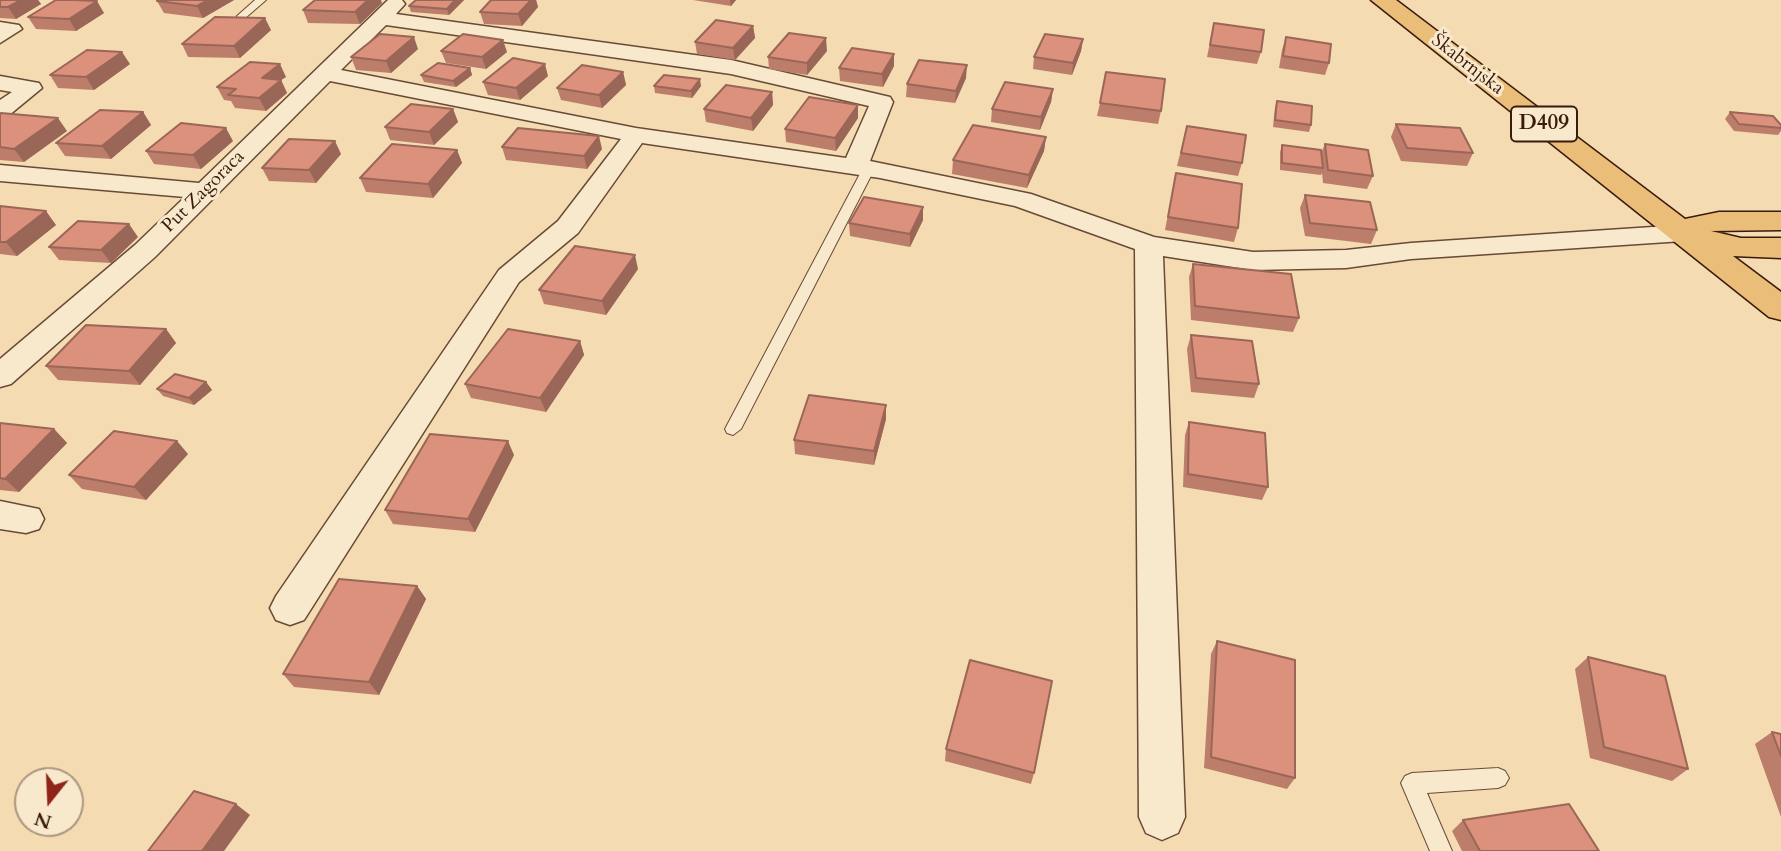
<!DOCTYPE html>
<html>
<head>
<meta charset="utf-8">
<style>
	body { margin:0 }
	#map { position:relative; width:1781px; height:851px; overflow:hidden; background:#f4dbb1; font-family:Cardo,serif }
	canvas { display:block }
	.north { position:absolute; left:14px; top:767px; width:70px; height:70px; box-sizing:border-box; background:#f8e8cc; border:2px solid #ac9680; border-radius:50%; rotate:198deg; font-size:19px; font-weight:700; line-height:28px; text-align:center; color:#391a0d }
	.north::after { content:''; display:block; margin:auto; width:24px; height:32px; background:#8f2418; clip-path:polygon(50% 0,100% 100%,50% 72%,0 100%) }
</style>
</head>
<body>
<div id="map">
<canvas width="1781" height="851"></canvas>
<div class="north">N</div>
</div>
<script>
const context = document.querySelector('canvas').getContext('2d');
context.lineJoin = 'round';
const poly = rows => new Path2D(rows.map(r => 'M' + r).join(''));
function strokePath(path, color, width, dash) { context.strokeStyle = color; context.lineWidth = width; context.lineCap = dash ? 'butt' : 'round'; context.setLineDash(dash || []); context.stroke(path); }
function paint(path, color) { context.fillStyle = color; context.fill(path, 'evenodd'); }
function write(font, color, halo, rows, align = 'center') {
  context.font = font + ' Cardo,serif'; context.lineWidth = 6; context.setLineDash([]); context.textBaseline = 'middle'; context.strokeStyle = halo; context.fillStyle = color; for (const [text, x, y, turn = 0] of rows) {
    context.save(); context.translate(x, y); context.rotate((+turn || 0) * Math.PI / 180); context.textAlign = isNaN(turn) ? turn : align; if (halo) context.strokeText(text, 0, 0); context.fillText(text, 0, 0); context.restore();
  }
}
const service = poly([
	[255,0,266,0,243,20,237,20,237,16,255,0],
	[869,164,875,168,741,429,733,435,727,433,725,429,863,168,869,164],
	[1498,768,1505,771,1509,778,1505,785,1498,788,1427,793,1452,851,1430,851,1401,783,1405,776,1412,773,1498,768]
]);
const minor = poly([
	[388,0,402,0,405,4,396,14,731,60,890,97,893,102,870,161,1031,194,1154,237,1253,252,1346,250,1411,243,1683,225,1693,227,1697,233,1693,239,1683,241,1411,259,1346,268,1253,270,1163,256,1185,817,1178,833,1162,840,1146,833,1139,817,1135,249,1015,206,880,178,642,143,578,233,519,282,304,620,290,625,276,620,270,608,276,596,499,270,558,221,621,139,330,81,155,257,11,384,0,387,0,359,135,245,185,197,0,181,0,165,199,183,388,0],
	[386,25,731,74,869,106,846,158,636,128,341,70,386,25],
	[0,22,19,25,22,29,0,43,0,22],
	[0,76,39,83,42,88,8,116,0,118,0,100,12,92,0,90,0,76],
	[0,501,39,509,44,519,39,529,26,533,0,529,0,501]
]);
const primary = poly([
	[1371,0,1396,0,1685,219,1719,212,1781,212,1781,230,1711,231,1741,238,1781,238,1781,258,1733,256,1781,292,1781,320,1769,317,1371,0]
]);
const wall = poly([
	[0,0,38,0,41,4,16,19,0,18],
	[159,0,234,0,203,18,164,13,157,1],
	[464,0,449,15,411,12,409,6],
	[491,0,536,0,538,7,522,26,484,24,480,12],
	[693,0,736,0,731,6],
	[382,3,360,24,308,23,303,10],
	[104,13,76,31,36,29,28,17],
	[1214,23,1261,52,1257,64,1207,57],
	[753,26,755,38,735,60,697,54,695,42],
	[271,30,240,58,188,57,182,44],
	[1286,37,1329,63,1325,75,1279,68,1282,50],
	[1083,39,1081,51,1072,75,1033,69,1034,57],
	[418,49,391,73,356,70,351,57],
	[441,51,507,52,486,69,446,63],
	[827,51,807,75,769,69,768,57],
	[130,64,94,90,58,88,50,75],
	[894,66,883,87,840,81,839,68],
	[470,68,472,75,456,87,424,82,421,75],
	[623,72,626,85,602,108,561,100,557,88],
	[548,76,520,100,488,95,483,82],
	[286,77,281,80,287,93,266,111,235,108,231,101,224,100,217,87],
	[966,78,955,103,906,97,907,84],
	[654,86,701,86,692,98,655,93],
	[1053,89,1051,102,1040,130,991,122,992,109],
	[772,92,773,105,753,131,706,122,704,109],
	[1277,101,1311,125,1309,132,1273,127,1275,107],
	[1100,103,1161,111,1158,124,1097,116],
	[858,105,858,118,836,151,786,142,785,129],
	[453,109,458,122,434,145,390,140,385,127],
	[143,112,151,125,111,159,65,156,56,143],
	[1730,112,1781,125,1781,131,1778,135,1734,131,1725,119],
	[0,114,67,131,24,162,0,160],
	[1396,124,1473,153,1467,166,1401,161,1391,137],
	[1187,126,1242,163,1238,176,1177,166],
	[1046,137,1044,151,1027,188,952,174,953,160],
	[233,141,201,169,154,164,146,151],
	[1325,144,1373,176,1367,189,1323,183,1322,173,1321,175,1280,170,1280,152,1282,145,1321,153],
	[502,147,602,149,587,169,506,160],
	[457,150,462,163,433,198,366,192,360,178],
	[341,154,316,183,269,181,262,168],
	[1176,173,1238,228,1234,242,1165,230],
	[1305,195,1377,230,1371,244,1305,236,1300,208],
	[0,206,56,225,17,256,0,254],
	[923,220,910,247,850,236,849,223],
	[138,237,111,263,59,260,49,247],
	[1193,264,1299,318,1293,332,1191,320,1189,277],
	[638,269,606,315,544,304,539,290],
	[166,329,176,343,140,385,58,380,46,366],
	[1191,335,1259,384,1254,398,1191,392,1187,349],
	[580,341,584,355,546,412,471,398,465,384],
	[206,382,212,390,194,405,163,396,157,389],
	[886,419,874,465,795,454,794,440],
	[1189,422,1268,487,1262,500,1183,487,1185,435],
	[0,423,54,429,67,443,19,492,0,490],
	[188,454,146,500,82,489,69,475],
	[514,455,475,532,393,524,385,510],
	[417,586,426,599,379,695,294,687,283,674],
	[1217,641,1295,778,1287,789,1204,768,1211,654],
	[1588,657,1688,769,1672,781,1590,758,1575,669],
	[1772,732,1781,734,1781,817,1755,744],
	[946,749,1034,773,1031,784,945,761],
	[1463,820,1599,851,1462,851,1452,831]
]);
const shadedWall = poly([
	[21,0,38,0,41,4,16,19,8,7],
	[208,0,234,0,203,18,197,6],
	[368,0,381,0,382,3,360,24,355,12],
	[455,0,464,0,449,15,447,9],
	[531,0,536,0,538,7,522,26,518,14],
	[730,0,736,0,731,6],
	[97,1,104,13,76,31,69,19],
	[265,18,271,30,240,58,234,46],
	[753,26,755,38,735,60,733,48],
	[414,37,418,49,391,73,386,61],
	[826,38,827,51,807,75,807,63],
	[1083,39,1081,51,1072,75,1073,63],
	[503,40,507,52,486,69,482,57],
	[122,52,130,64,94,90,86,77],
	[894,54,894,66,883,87,882,74],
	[280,64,286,77,281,80,287,93,266,111,259,98,262,78],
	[545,64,548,76,520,100,516,88],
	[967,65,966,78,955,103,956,91],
	[470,68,472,75,456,87,453,81],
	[623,72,626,85,602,108,599,95],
	[700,79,701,86,692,98,691,91],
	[1053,89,1051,102,1040,130,1041,117],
	[772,92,773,105,753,131,751,118],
	[858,105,858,118,836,151,835,138],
	[453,109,458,122,434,145,429,132],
	[143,112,151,125,111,159,102,146],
	[58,118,67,131,24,162,14,149],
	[226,128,233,141,201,169,193,155],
	[599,136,602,149,587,169,584,156],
	[1046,137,1044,151,1027,188,1029,175],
	[335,141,341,154,316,183,309,170],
	[457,150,462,163,433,198,428,184],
	[923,207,923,220,910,247,910,234],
	[46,211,56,225,17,256,6,242],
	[129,224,138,237,111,263,101,250],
	[635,255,638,269,606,315,602,301],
	[166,329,176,343,140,385,129,371],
	[580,341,584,355,546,412,540,398],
	[206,382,212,390,194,405,189,398],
	[886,405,886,419,874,465,874,451],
	[54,429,67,443,19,492,5,479],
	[177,441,188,454,146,500,134,487],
	[508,441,514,455,475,532,468,519],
	[417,586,426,599,379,695,369,682],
	[236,804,250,815,224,851,202,851]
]);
const building = poly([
	[0,0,21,0,8,7,0,7,0,0],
	[56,0,74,0,97,1,69,19,28,17,56,0],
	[159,0,208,0,197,6,157,1,159,0],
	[315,0,368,0,355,12,303,10,315,0],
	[416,0,455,0,447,9,409,6,416,0],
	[491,0,531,0,518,14,480,12,491,0],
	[215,17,265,18,234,46,182,44,215,17],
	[716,20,753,26,733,48,695,42,716,20],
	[1214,23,1264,30,1261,52,1210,45,1214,23],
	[789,33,826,38,807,63,768,57,789,33],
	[380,34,414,37,386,61,351,57,380,34],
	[463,34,503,40,482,57,441,51,463,34],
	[1045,34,1083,39,1073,63,1034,57,1045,34],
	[1286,37,1331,44,1329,63,1283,56,1286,37],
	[852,48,894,54,882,74,839,68,852,48],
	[87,50,122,52,86,77,50,75,87,50],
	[513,58,545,64,516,88,483,82,513,58],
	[919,60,967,65,956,91,907,84,919,60],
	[250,62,280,64,262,78,281,80,259,98,228,95,236,89,217,87,250,62],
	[438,63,470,68,453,81,421,75,438,63],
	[582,65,623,72,599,95,557,88,582,65],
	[1106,72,1165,79,1161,111,1100,103,1106,72],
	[664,75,700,79,691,91,654,86,664,75],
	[1005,82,1053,89,1041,117,992,109,1005,82],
	[726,85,772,92,751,118,704,109,726,85],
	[809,97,858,105,835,138,785,129,809,97],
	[1277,101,1312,106,1311,125,1275,120,1277,101],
	[411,104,453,109,429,132,385,127,411,104],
	[100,110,143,112,102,146,56,143,100,110],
	[1730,112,1773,116,1781,125,1781,128,1739,124,1730,112],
	[1,113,58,118,14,149,0,147,0,114,1,113],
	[181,123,226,128,193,155,146,151,181,123],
	[1396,124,1460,128,1473,153,1407,148,1396,124],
	[973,125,1046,137,1029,175,953,160,973,125],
	[1187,126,1246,135,1242,163,1181,153,1187,126],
	[518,128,599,136,584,156,502,147,518,128],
	[289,139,335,141,309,170,262,168,289,139],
	[392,144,457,150,428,184,360,178,392,144],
	[1325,144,1368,150,1373,176,1328,170,1325,144],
	[1282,145,1321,150,1323,168,1282,163,1282,145],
	[1176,173,1242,184,1238,228,1168,217,1176,173],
	[1305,195,1370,202,1377,230,1310,223,1305,195],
	[864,197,923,207,910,234,849,223,864,197],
	[0,206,46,211,6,242,0,242,0,206],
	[78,221,129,224,101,250,49,247,78,221],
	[575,246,635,255,602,301,539,290,575,246],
	[1193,264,1291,274,1299,318,1195,306,1193,264],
	[86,325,166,329,129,371,46,366,86,325],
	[508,329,580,341,540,398,465,384,508,329],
	[1191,335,1252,341,1259,384,1196,378,1191,335],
	[175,374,206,382,189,398,157,389,175,374],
	[809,395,886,405,874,451,794,440,809,395],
	[1189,422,1265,433,1268,487,1188,474,1189,422],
	[0,423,54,429,5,479,0,478,0,423],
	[114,431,177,441,134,487,69,475,114,431],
	[430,434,508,441,468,519,385,510,430,434],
	[339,579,417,586,369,682,283,674,339,579],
	[1217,641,1295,660,1295,778,1211,757,1217,641],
	[1588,657,1665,676,1688,769,1604,747,1588,657],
	[970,660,1052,681,1034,773,946,749,970,660],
	[1772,732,1781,734,1781,756,1772,732],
	[194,791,236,804,202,851,148,851,194,791],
	[1569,804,1599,851,1480,851,1463,820,1569,804]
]);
const farStreetnames = [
	["Škabrnjska",1467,65,38],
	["Put Zagoraca",204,192,-45]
];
const shields = [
	[1544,124,66]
];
const shieldNames = [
	["D409",1544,124]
];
strokePath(service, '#684a36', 2);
strokePath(minor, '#684a36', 3);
strokePath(primary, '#391a0d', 3);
paint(service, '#f8e8cc');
paint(minor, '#f8e8cc');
paint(primary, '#eabe78');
paint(wall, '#bd7d6b');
paint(shadedWall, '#9a6657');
paint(building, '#dc917c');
strokePath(building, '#9a6657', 2);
write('19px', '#391a0d', '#f8e8cc', farStreetnames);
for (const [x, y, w] of shields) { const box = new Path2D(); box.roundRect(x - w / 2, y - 17.5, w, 35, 5); context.fillStyle = '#f8e8cc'; context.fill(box); strokePath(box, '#391a0d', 2); }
write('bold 21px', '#391a0d', null, shieldNames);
</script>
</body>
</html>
